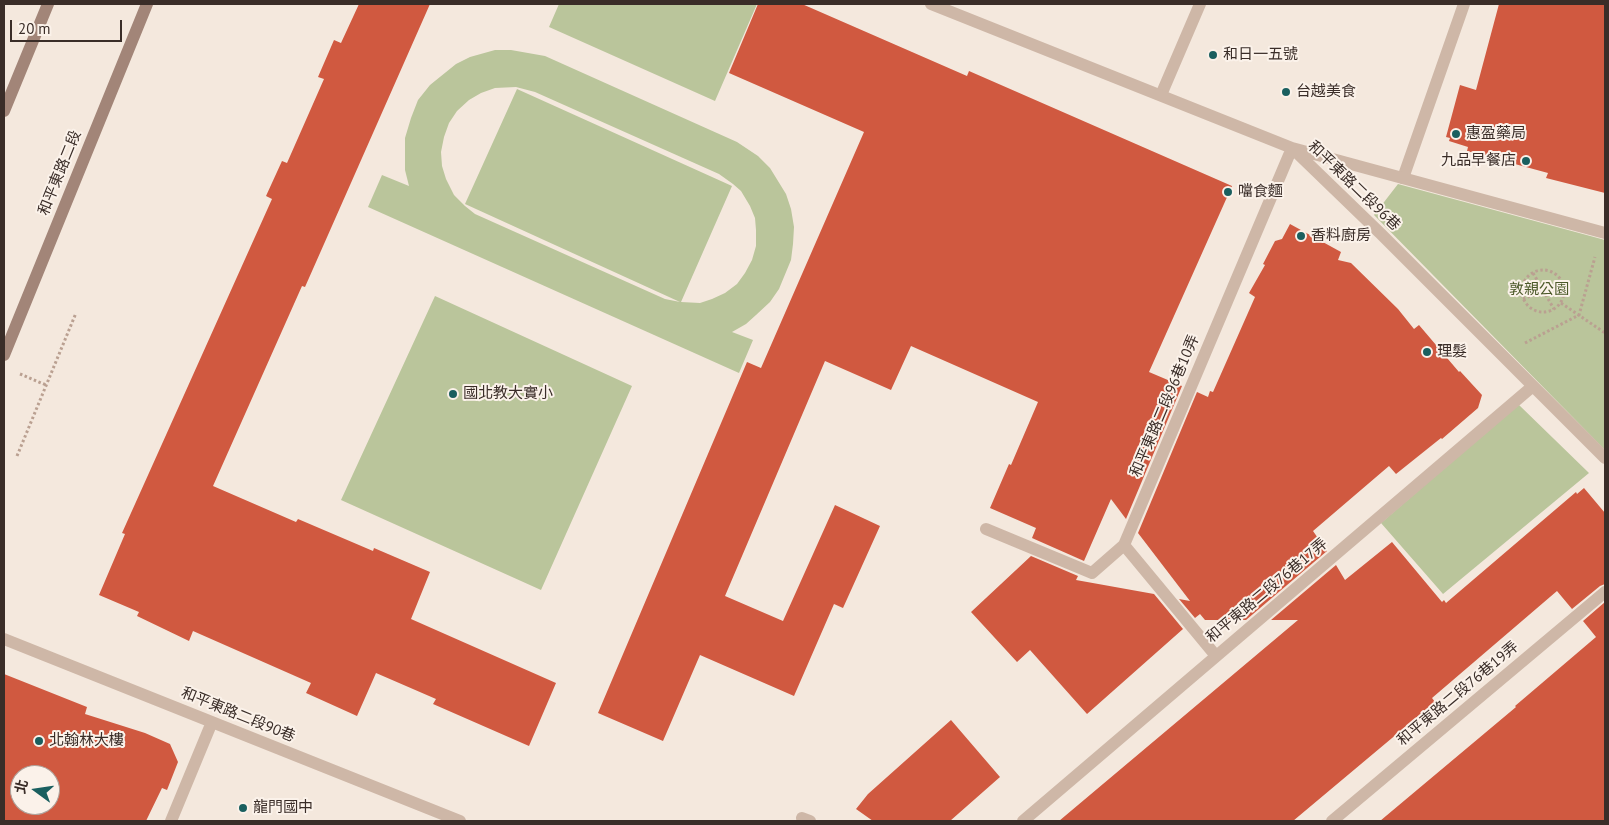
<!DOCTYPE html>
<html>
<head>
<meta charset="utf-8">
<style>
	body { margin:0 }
	#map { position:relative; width:1609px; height:825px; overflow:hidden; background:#f4e8dd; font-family:"PT Sans","Noto Sans TC",sans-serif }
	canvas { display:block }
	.frame { position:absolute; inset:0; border:5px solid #3a2d28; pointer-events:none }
	.north { position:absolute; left:10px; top:765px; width:50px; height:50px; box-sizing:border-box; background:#fbf2ea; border:1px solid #aea39c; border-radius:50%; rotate:284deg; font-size:14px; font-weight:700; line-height:20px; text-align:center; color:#3a2d28 }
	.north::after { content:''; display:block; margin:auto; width:18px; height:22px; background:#1a5f5f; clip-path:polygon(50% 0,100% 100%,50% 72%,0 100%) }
	.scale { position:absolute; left:10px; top:20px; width:112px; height:22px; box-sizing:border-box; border:2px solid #3a2d28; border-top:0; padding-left:6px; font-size:15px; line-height:18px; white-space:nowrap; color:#3a2d28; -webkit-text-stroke:4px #fbf2ea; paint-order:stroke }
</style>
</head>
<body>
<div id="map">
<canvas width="1609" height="825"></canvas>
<div class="frame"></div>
<div class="north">北</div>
<div class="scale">20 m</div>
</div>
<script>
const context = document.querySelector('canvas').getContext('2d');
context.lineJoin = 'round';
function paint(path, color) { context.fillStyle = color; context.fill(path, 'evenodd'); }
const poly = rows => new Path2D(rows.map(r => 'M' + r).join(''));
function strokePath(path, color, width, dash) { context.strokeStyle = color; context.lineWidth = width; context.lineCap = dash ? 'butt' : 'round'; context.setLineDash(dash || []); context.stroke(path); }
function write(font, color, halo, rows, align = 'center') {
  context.font = font + ' "PT Sans","Noto Sans TC",sans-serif'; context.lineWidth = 4; context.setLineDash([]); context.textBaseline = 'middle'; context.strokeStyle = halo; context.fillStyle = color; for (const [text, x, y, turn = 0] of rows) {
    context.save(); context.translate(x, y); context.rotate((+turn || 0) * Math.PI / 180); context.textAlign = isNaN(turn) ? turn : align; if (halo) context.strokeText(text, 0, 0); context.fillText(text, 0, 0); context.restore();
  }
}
const green = poly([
	[559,4,757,4,715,101,549,27],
	[495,50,511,50,545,56,737,142,758,156,770,168,786,194,791,209,794,227,793,244,791,260,779,289,770,302,756,315,746,324,732,332,753,340,739,373,368,207,382,175,409,186,405,170,405,138,411,118,418,100,430,85,456,64,470,57],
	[516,87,535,92,719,174,733,184,741,191,750,206,755,218,756,230,756,246,752,260,745,273,737,284,725,293,712,299,700,303,681,302,732,186,517,89,465,204,680,302,665,299,475,214,465,206,454,195,446,179,442,166,441,152,444,137,449,123,457,111,469,100,481,93,495,88],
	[1398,184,1605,240,1605,450,1374,215],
	[435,296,632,386,541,590,341,500],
	[1518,404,1589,473,1443,594,1381,523]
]);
const building = poly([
	[359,4,430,4,305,287,302,286,213,486,296,522,298,519,373,551,374,548,430,572,411,619,556,683,529,746,433,704,436,699,376,673,357,716,306,693,311,683,193,631,189,641,137,616,139,612,99,595,125,534,122,533,272,199,266,196,282,161,287,163,324,79,318,77,334,40,341,43],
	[758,4,802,4,967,76,969,71,1232,186,1149,372,1182,386,1126,519,1111,499,1084,561,1032,538,1036,528,990,508,1009,464,1011,465,1038,402,911,346,891,390,825,361,725,596,783,621,835,505,880,526,843,608,834,604,794,696,700,655,663,741,598,713,747,362,761,368,864,132,729,73],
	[1499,4,1605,4,1605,193,1546,178,1548,173,1467,151,1468,147,1449,141,1450,138,1446,137,1460,85,1476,90],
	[1290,224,1341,252,1338,260,1351,263,1398,309,1414,329,1419,325,1459,372,1460,371,1482,395,1478,408,1442,439,1441,438,1396,474,1389,466,1313,531,1327,551,1246,620,1205,620,1200,614,1195,618,1179,599,1190,601,1138,533,1197,392,1208,397,1210,391,1213,392,1255,297,1249,293,1265,265,1263,264,1275,241,1282,239],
	[1584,488,1605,513,1605,584,1600,586,1572,609,1557,591,1432,698,1435,702,1293,821,1059,821,1298,620,1271,620,1336,565,1345,580,1392,542,1442,602,1444,600,1446,603,1576,492,1577,494],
	[1031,556,1078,576,1076,580,1154,594,1183,629,1087,714,1030,650,1017,662,971,612],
	[1605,602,1605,821,1380,821,1516,707,1515,706,1596,637,1583,621],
	[4,674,87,707,85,714,145,733,170,744,178,762,167,790,162,788,146,821,4,821],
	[20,775,50,775,50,805,20,805],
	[951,720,1000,777,950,821,873,821,856,809,868,794]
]);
const path = poly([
	'1522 291a21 21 0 1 1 42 0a21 21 0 1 1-42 0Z',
	[1533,273,1554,309],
	[1523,299,1563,283],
	[1561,303,1605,333],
	[1525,343,1579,315,1595,257],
	[20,374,46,385],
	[17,456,76,313]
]);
const service = poly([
	[1161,95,1200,4],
	[1403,178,1464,4]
]);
const minor = poly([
	[931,4,1292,148,1381,234,1605,458],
	[986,529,1092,573,1124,545],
	[4,639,460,821],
	[1216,656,1124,545,1292,148,1605,233],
	[802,818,810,821],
	[171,821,212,722],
	[1023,821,1533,386],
	[1332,821,1605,592]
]);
const secondary = poly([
	[4,111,48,4],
	[4,355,147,4]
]);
const markers = [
	[1213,55,5,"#1a5f5f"],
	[1286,92,5,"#1a5f5f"],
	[1456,134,5,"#1a5f5f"],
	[1526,161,5,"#1a5f5f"],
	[1228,192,5,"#1a5f5f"],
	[1301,236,5,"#1a5f5f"],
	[1427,352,5,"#1a5f5f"],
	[453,394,5,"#1a5f5f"],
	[39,741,5,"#1a5f5f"],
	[243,808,5,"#1a5f5f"]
];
const poiNames = [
	["和日一五號",1223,55],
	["台越美食",1296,92],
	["惠盈藥局",1466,134],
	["九品早餐店",1516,161,"right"],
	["噹食麵",1238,192],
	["香料廚房",1311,236],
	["理髮",1437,352],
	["國北教大實小",463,394],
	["北翰林大樓",49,741],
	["龍門國中",253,808]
];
const streetNames = [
	["和平東路二段",60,173,-68],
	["和平東路二段96巷",1354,186,44],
	["和平東路二段96巷10弄",1165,406,-67],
	["和平東路二段76巷17弄",1267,591,-40],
	["和平東路二段76巷19弄",1458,694,-40],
	["和平東路二段90巷",238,715,22]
];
const parkNames = [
	["敦親公園",1539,290]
];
paint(green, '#bac59b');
paint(building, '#d05940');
strokePath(path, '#baa091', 3, [2.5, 2.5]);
strokePath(service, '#ceb7a7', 12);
strokePath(minor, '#ceb7a7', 12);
strokePath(secondary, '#a28578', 12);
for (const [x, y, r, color] of markers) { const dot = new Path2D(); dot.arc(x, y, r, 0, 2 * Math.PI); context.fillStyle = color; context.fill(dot); strokePath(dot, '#fbf2ea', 2); }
write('15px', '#3a2d28', '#fbf2ea', poiNames, 'left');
write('15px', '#3a2d28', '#fbf2ea', streetNames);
write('15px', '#4c5a2a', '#fbf2ea', parkNames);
</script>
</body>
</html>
